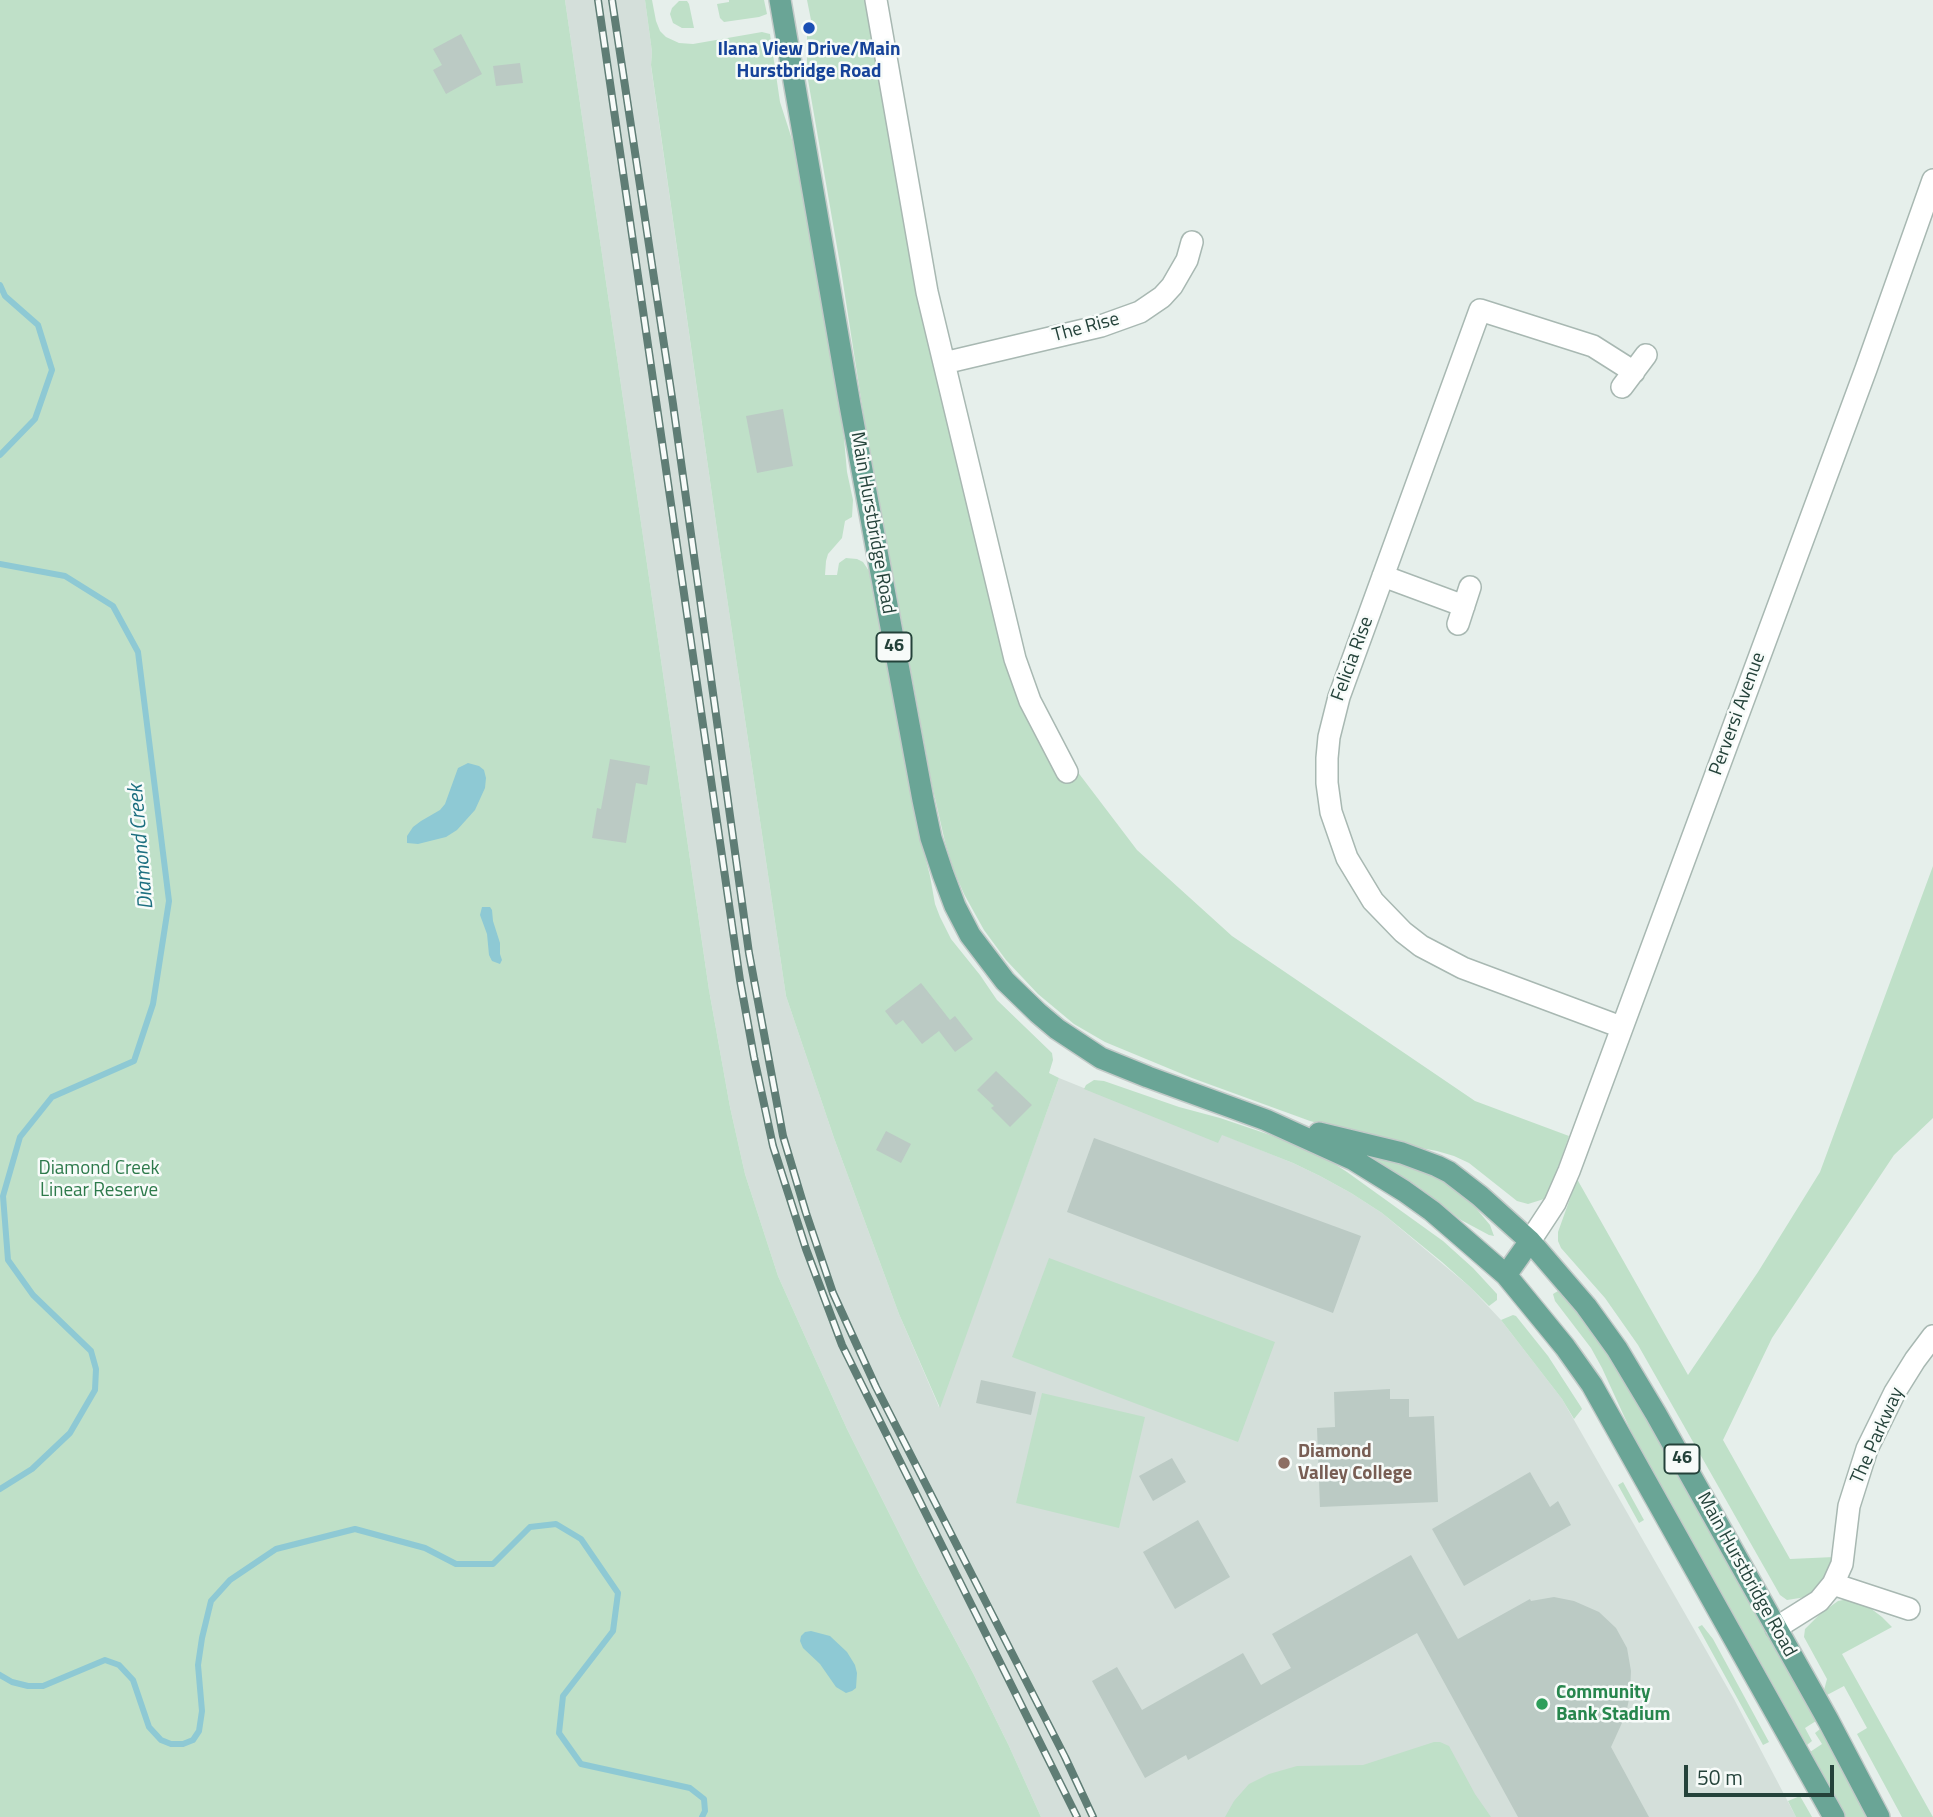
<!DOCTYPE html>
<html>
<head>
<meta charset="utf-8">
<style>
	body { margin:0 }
	#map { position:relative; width:1933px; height:1817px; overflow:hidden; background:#e6efeb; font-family:"Titillium Web",sans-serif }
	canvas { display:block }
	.scale { position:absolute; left:1684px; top:1765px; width:150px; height:32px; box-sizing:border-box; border:4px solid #24423a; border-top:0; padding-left:9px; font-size:21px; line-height:24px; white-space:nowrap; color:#24423a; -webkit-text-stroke:5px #f7fbf9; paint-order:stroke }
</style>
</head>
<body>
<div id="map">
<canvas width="1933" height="1817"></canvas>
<div class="scale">50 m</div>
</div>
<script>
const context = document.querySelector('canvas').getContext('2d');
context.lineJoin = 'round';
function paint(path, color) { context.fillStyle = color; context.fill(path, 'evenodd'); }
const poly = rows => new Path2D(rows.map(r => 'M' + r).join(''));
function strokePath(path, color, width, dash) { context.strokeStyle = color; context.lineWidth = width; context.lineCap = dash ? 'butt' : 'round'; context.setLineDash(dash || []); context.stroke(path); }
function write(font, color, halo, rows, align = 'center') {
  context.font = font + ' "Titillium Web",sans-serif'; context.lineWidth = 5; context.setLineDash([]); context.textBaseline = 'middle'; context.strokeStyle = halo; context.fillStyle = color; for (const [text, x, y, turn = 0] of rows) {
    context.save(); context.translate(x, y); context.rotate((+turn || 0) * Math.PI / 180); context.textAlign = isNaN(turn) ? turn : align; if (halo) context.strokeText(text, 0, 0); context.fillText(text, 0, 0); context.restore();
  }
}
const built = poly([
	[565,0,645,0,652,52,651,66,719,544,786,996,834,1138,899,1314,939,1407,1059,1078,1218,1142,1221,1134,1293,1163,1320,1176,1351,1193,1382,1213,1470,1287,1501,1320,1562,1399,1734,1699,1796,1817,1041,1817,1009,1746,973,1673,918,1571,847,1429,808,1343,778,1276,745,1174,730,1107,709,990]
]);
const green = poly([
	[0,0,565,0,709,990,730,1107,745,1174,778,1276,808,1343,847,1429,918,1571,973,1673,1009,1746,1041,1817,0,1817],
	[645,0,652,0,656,21,660,31,666,37,679,43,693,44,762,32,770,34,780,102,797,155,841,405,847,472,853,500,852,517,845,521,842,538,828,554,826,561,825,575,837,575,839,563,846,558,857,559,863,562,869,571,920,836,930,876,935,904,940,917,951,939,980,975,997,1000,1052,1053,1053,1060,1049,1073,1059,1078,940,1408,899,1314,834,1138,786,996,719,544,651,65,652,52],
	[729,0,764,0,767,14,759,17,724,22,720,18,717,4,729,2],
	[807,0,868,0,1010,672,1077,771,1137,850,1232,936,1475,1101,1569,1136,1550,1190,1544,1199,1528,1204,1517,1201,1469,1163,1454,1156,1437,1151,1394,1143,1310,1121,1192,1078,1105,1042,1074,1024,1038,994,1006,960,984,930,964,894,954,871,945,842,932,785,864,418,841,270,807,74,807,31,813,30],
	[679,1,687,1,689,4,694,28,682,28,673,23,670,14,672,8],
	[1933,866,1933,1118,1894,1155,1772,1338,1723,1440,1790,1559,1834,1557,1823,1581,1816,1589,1806,1597,1787,1600,1780,1595,1638,1345,1605,1298,1561,1248,1558,1241,1558,1232,1577,1179,1688,1375,1758,1272,1820,1172],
	[1094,1080,1104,1081,1179,1107,1220,1118,1291,1142,1321,1155,1347,1172,1443,1241,1473,1268,1497,1294,1497,1300,1489,1306,1470,1287,1442,1262,1382,1213,1351,1193,1320,1176,1293,1163,1222,1135,1218,1143,1084,1089,1086,1085],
	[1359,1152,1394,1160,1439,1178,1463,1195,1475,1207,1490,1225,1494,1236,1489,1235,1461,1220,1419,1187],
	[1049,1258,1275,1342,1238,1442,1012,1357],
	[1558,1291,1566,1297,1608,1354,1638,1403,1816,1721,1805,1728,1812,1741,1807,1745,1635,1440,1602,1368,1591,1348,1555,1301,1553,1294],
	[1513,1315,1516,1316,1548,1356,1581,1407,1582,1409,1574,1419,1562,1399,1501,1320],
	[1042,1393,1145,1417,1119,1528,1016,1503],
	[1623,1482,1644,1520,1639,1523,1618,1485],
	[1848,1599,1865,1604,1882,1617,1892,1627,1842,1654,1933,1817,1902,1817,1857,1734,1867,1728,1844,1686,1827,1695,1824,1690,1827,1679,1804,1637,1805,1629,1820,1614,1838,1601],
	[1702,1625,1713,1639,1769,1742,1763,1745,1698,1627],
	[1820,1729,1859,1800,1868,1817,1846,1817,1810,1752,1822,1744,1815,1733],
	[1434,1742,1440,1742,1449,1746,1475,1794,1491,1817,1225,1817,1234,1801,1249,1784,1269,1774,1297,1766,1363,1765],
	[1800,1796,1812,1817,1796,1817,1788,1801]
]);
const water = poly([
	[468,763,479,766,484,770,486,778,485,788,475,810,457,830,446,837,418,844,407,843,407,836,413,827,421,821,440,810,445,804,458,768],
	[482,907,490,907,492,910,493,921,500,943,500,954,502,960,500,964,492,961,489,955,487,934,480,915],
	[811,1631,830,1636,847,1652,855,1665,857,1673,856,1688,852,1691,846,1693,836,1687,820,1664,803,1648,800,1641,801,1636,805,1632]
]);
const stream = poly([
	[0,285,5,296,38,325,52,370,35,419,0,455],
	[0,564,65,576,113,606,138,652,169,901,153,1004,134,1061,52,1097,20,1137,3,1196,8,1260,33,1295,91,1351,96,1369,95,1390,70,1433,32,1469,0,1489],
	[0,1675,12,1682,28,1686,43,1686,105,1660,119,1665,133,1680,149,1727,161,1740,171,1744,183,1744,193,1740,199,1731,202,1711,198,1665,202,1638,211,1601,230,1580,276,1549,355,1529,425,1548,456,1564,493,1564,530,1527,556,1524,581,1539,618,1593,613,1631,563,1696,559,1733,581,1764,690,1788,704,1799,705,1811,702,1817]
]);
const building = poly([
	[461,34,482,74,446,94,433,70,442,65,433,49],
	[520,63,523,83,496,86,493,66],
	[783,409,793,466,757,473,746,416],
	[610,759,650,766,647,785,636,783,626,843,592,838,597,808,601,809],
	[921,983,950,1020,955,1016,973,1039,955,1052,939,1031,922,1044,903,1020,896,1025,885,1011],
	[996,1071,1032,1105,1010,1127,991,1108,994,1106,977,1090],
	[886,1131,911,1144,901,1163,876,1150],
	[1094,1138,1361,1236,1333,1313,1067,1212],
	[981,1380,1036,1392,1031,1415,976,1403],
	[1390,1389,1390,1399,1409,1399,1409,1417,1434,1416,1438,1502,1320,1507,1317,1428,1335,1427,1334,1392],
	[1172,1458,1186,1482,1153,1501,1139,1476],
	[1530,1472,1550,1507,1558,1501,1571,1525,1464,1586,1432,1529],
	[1198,1520,1230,1577,1175,1609,1143,1552],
	[1411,1555,1458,1639,1530,1599,1531,1601,1554,1597,1574,1601,1599,1612,1616,1628,1627,1648,1631,1671,1630,1694,1626,1714,1611,1747,1649,1817,1518,1817,1417,1633,1188,1760,1186,1755,1145,1778,1092,1681,1117,1667,1142,1710,1243,1653,1261,1685,1291,1668,1272,1634]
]);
const minor = poly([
	[876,0,927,292,1015,659,1030,701,1067,772],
	[944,363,1101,326,1140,312,1162,297,1172,286,1187,260,1192,242],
	[1622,387,1646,355],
	[1383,576,1464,606],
	[1458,624,1470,587],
	[1621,1027,1463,968,1421,946,1403,932,1373,901,1347,858,1331,812,1327,783,1327,758,1329,737,1339,697,1480,310,1593,346,1634,372],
	[1530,1241,1555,1203,1569,1171,1866,369,1933,180],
	[1833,1584,1909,1609],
	[1776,1628,1819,1601,1833,1584,1842,1564,1849,1506,1867,1449,1895,1392,1915,1360,1933,1336]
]);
const primary = poly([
	[780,0,850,405,923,800,931,838,943,874,955,906,970,935,1005,981,1038,1013,1057,1029,1101,1058,1148,1077,1266,1120,1354,1160,1404,1191,1432,1211,1506,1275,1565,1347,1592,1385,1834,1817],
	[1319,1133,1402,1153,1437,1166,1449,1172,1480,1196,1530,1241,1586,1306,1617,1349,1656,1414,1828,1720,1879,1817],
	[1506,1275,1530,1241]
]);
const rail = poly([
	[598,0,740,980,754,1057,773,1146,806,1249,842,1345,1077,1817],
	[612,0,673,404,749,953,783,1136,806,1213,833,1293,876,1387,1065,1757,1093,1817]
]);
const markers = [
	[809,28,7,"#1a4fb4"],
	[1284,1463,7,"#8d6e63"],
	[1542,1704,7,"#2e9e5b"]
];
const shields = [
	[894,647,35],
	[1682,1459,35]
];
const shieldNames = [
	["46",894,647],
	["46",1682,1459]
];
const transitNames = [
	["Ilana View Drive/Main",809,50],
	["Hurstbridge Road",809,72]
];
const streetNames = [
	["The Rise",1086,328,-15],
	["Main Hurstbridge Road",872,523,80],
	["Felicia Rise",1353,659,-70],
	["Perversi Avenue",1738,714,-70],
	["The Parkway",1878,1436,-66],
	["Main Hurstbridge Road",1746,1575,61]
];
const parkNames = [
	["Diamond Creek",99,1169],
	["Linear Reserve",99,1191]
];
const educationNames = [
	["Diamond",1298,1452],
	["Valley College",1298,1474]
];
const leisureNames = [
	["Community",1556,1693],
	["Bank Stadium",1556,1715]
];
const waterNames = [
	["Diamond Creek",142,847,-95]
];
paint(built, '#d4dfda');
paint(green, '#bfe0c8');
paint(water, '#8ec9d4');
strokePath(stream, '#8ec9d4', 6);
paint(building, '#bbcac4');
strokePath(minor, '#a8b8b2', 24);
strokePath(primary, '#c2cac8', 24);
strokePath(minor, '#fff', 21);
strokePath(primary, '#6aa596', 21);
strokePath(rail, '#5f7d75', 8);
strokePath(rail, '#f7fbf9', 5, [16]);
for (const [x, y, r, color] of markers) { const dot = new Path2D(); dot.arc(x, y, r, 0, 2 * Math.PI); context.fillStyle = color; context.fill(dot); strokePath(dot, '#f7fbf9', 2.5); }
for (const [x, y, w] of shields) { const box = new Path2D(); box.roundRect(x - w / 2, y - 14.5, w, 29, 5); context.fillStyle = '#f7fbf9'; context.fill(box); strokePath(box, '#24423a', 2); }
write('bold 18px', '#24423a', null, shieldNames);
write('bold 19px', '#164399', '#f7fbf9', transitNames);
write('19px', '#24423a', '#f7fbf9', streetNames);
write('19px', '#2d7a4b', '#f7fbf9', parkNames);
write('bold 19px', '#785e54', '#f7fbf9', educationNames, 'left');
write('bold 19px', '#27864d', '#f7fbf9', leisureNames, 'left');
write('italic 21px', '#1c6f80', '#f7fbf9', waterNames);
</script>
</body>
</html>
